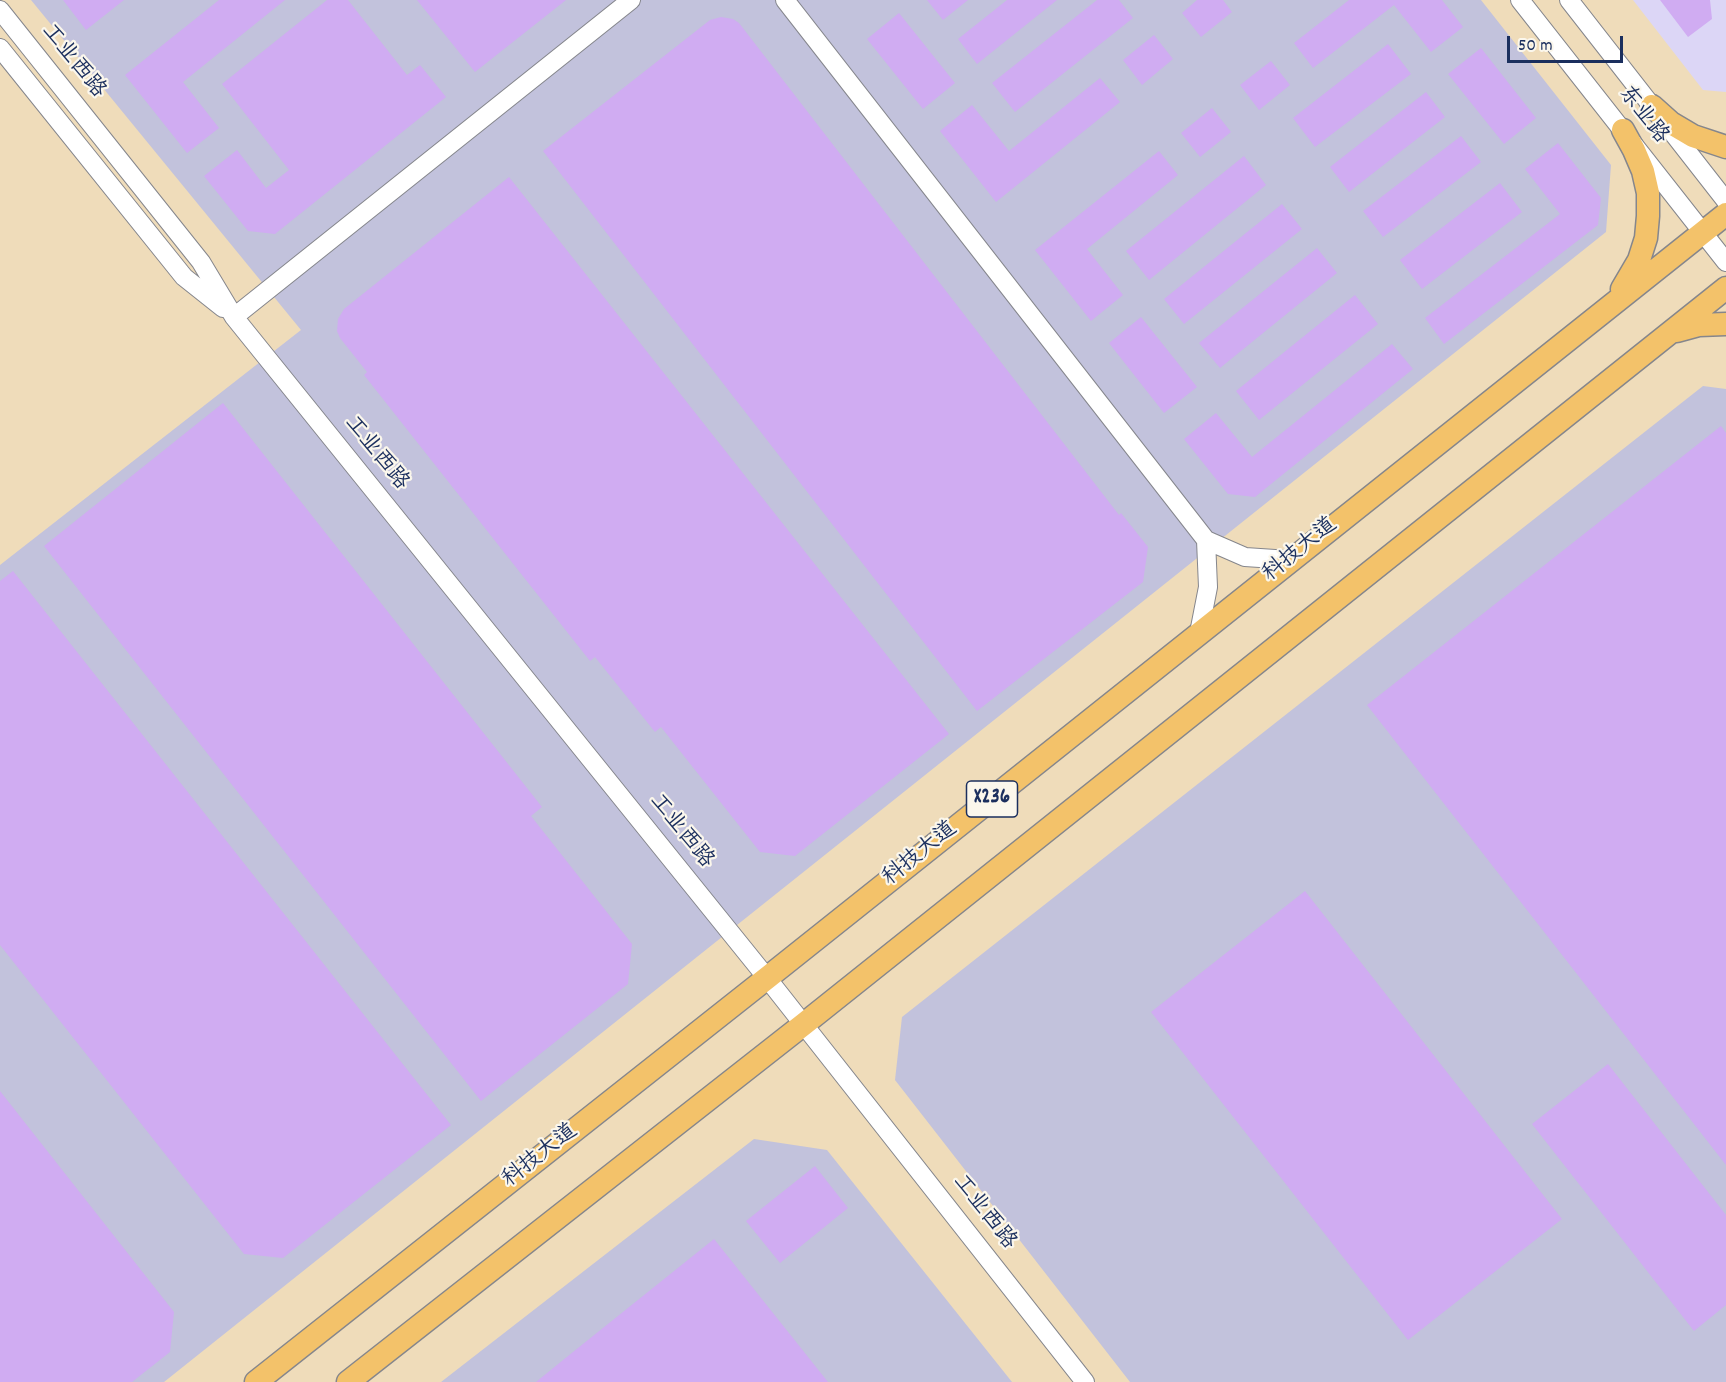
<!DOCTYPE html>
<html>
<head>
<meta charset="utf-8">
<style>
	body { margin:0 }
	#map { position:relative; width:1726px; height:1382px; overflow:hidden; background:#efdcba; font-family:Dekko,sans-serif }
	canvas { display:block }
	.scale { position:absolute; left:1507px; top:36px; width:116px; height:27px; box-sizing:border-box; border:3px solid #1b2f5e; border-top:0; padding-left:8px; font-size:18px; line-height:21px; white-space:nowrap; color:#1b2f5e; -webkit-text-stroke:4px #fbf7ec; paint-order:stroke }
</style>
</head>
<body>
<div id="map">
<canvas width="1726" height="1382"></canvas>
<div class="scale">50 m</div>
</div>
<script>
const context = document.querySelector('canvas').getContext('2d');
context.lineJoin = 'round';
function paint(path, color) { context.fillStyle = color; context.fill(path, 'evenodd'); }
const poly = rows => new Path2D(rows.map(r => 'M' + r).join(''));
function strokePath(path, color, width, dash) { context.strokeStyle = color; context.lineWidth = width; context.lineCap = dash ? 'butt' : 'round'; context.setLineDash(dash || []); context.stroke(path); }
function write(font, color, halo, rows, align = 'center') {
  context.font = font + ' Dekko,"LXGW WenKai TC",sans-serif'; context.lineWidth = 4.5; context.setLineDash([]); context.textBaseline = 'middle'; context.strokeStyle = halo; context.fillStyle = color; for (const [text, x, y, turn = 0] of rows) {
    context.save(); context.translate(x, y); context.rotate((+turn || 0) * Math.PI / 180); context.textAlign = isNaN(turn) ? turn : align; if (halo) context.strokeText(text, 0, 0); context.fillText(text, 0, 0); context.restore();
  }
}
const built = poly([
	[1633,0,1726,0,1726,92,1703,90]
]);
const industrial = poly([
	[31,0,1481,0,1611,165,1606,232,164,1382,0,1382,0,565,301,330],
	[1703,386,1726,389,1726,1382,1130,1382,895,1080,902,1017],
	[754,1139,827,1150,1012,1382,441,1382]
]);
const building = poly([
	[63,0,124,0,86,30],
	[219,0,285,0,183,82,219,128,187,153,125,75],
	[327,0,348,0,407,75,420,65,446,97,275,234,248,231,204,176,237,150,266,188,289,170,222,84],
	[417,0,566,0,475,72],
	[927,0,968,0,943,20],
	[1007,0,1057,0,977,64,958,39],
	[1097,0,1119,0,1133,18,1015,112,992,83],
	[1197,0,1223,0,1232,12,1201,37,1182,13],
	[1349,0,1442,0,1463,27,1431,52,1394,5,1313,68,1294,43],
	[1660,0,1710,0,1712,19,1688,37],
	[899,13,955,83,923,109,867,39],
	[721,17,733,19,739,23,1119,515,1121,513,1148,547,1143,582,977,711,543,151,710,20],
	[1154,35,1173,59,1142,85,1123,60],
	[1388,44,1411,74,1315,147,1293,118],
	[1481,48,1536,118,1504,144,1448,74],
	[1271,61,1290,85,1259,110,1240,85],
	[1100,78,1120,102,996,202,940,131,972,105,1009,151],
	[1426,92,1445,117,1349,192,1330,167],
	[1212,108,1231,132,1200,157,1181,133],
	[1461,136,1481,162,1383,237,1363,211],
	[1558,143,1601,198,1598,225,1444,344,1425,318,1560,214,1525,169],
	[1159,151,1178,175,1087,249,1123,295,1091,321,1035,250],
	[1244,156,1266,185,1149,280,1126,251],
	[509,177,949,734,795,856,760,852,661,727,655,732,595,657,590,661,364,375,367,372,340,338,337,331,338,319,344,309],
	[1500,183,1522,212,1422,289,1400,260],
	[1282,204,1302,229,1184,324,1164,299],
	[1317,248,1337,273,1220,368,1199,343],
	[1355,295,1378,324,1259,420,1236,391],
	[1141,317,1197,387,1164,413,1109,343],
	[1392,344,1413,369,1255,497,1228,494,1184,439,1216,413,1252,457],
	[223,403,542,807,531,816,632,944,628,984,481,1101,44,546],
	[1721,426,1726,433,1726,1165,1367,705],
	[13,571,451,1125,283,1258,244,1254,0,945,0,581],
	[1305,891,1562,1219,1408,1340,1151,1012],
	[1608,1064,1726,1215,1726,1305,1694,1331,1532,1124],
	[0,1091,174,1312,170,1352,132,1382,0,1382],
	[815,1166,848,1208,780,1263,746,1221],
	[714,1239,828,1382,536,1382,573,1352]
]);
const minor = poly([
	[785,0,1206,540,1245,557,1290,560],
	[1520,0,1726,262],
	[1569,0,1726,201],
	[0,10,201,262,234,317,767,978,1085,1382],
	[0,48,184,277,223,308],
	[234,317,631,0],
	[1199,633,1208,587,1206,540]
]);
const major = poly([
	[1652,106,1671,123,1693,136,1726,147],
	[1622,289,1639,260,1646,238,1648,216,1648,193,1643,171,1634,150,1623,130],
	[1677,331,1699,325,1726,324],
	[256,1382,767,978,1726,214],
	[348,1382,804,1024,1726,288]
]);
const shields = [
	[992,799,51]
];
const shieldNames = [
	["X236",992,799]
];
const streetNames = [
	["工业西路",72,62,51],
	["东业路",1642,116,52],
	["工业西路",375,454,51],
	["科技大道",1301,551,-39],
	["工业西路",680,832,51],
	["科技大道",921,855,-39],
	["科技大道",541,1157,-38],
	["工业西路",983,1213,52]
];
paint(built, '#dcd6f6');
paint(industrial, '#c2c2dc');
paint(building, '#d0acf2');
strokePath(minor, '#85868c', 20);
strokePath(major, '#85868c', 25);
strokePath(minor, '#fff', 18);
strokePath(major, '#f3c26a', 22);
for (const [x, y, w] of shields) { const box = new Path2D(); box.roundRect(x - w / 2, y - 18, w, 36, 4.5); context.fillStyle = '#fbf7ec'; context.fill(box); strokePath(box, '#1b2f5e', 1.5); }
write('bold 21px', '#1b2f5e', null, shieldNames);
write('22px', '#1b2f5e', '#fbf7ec', streetNames);
</script>
</body>
</html>
